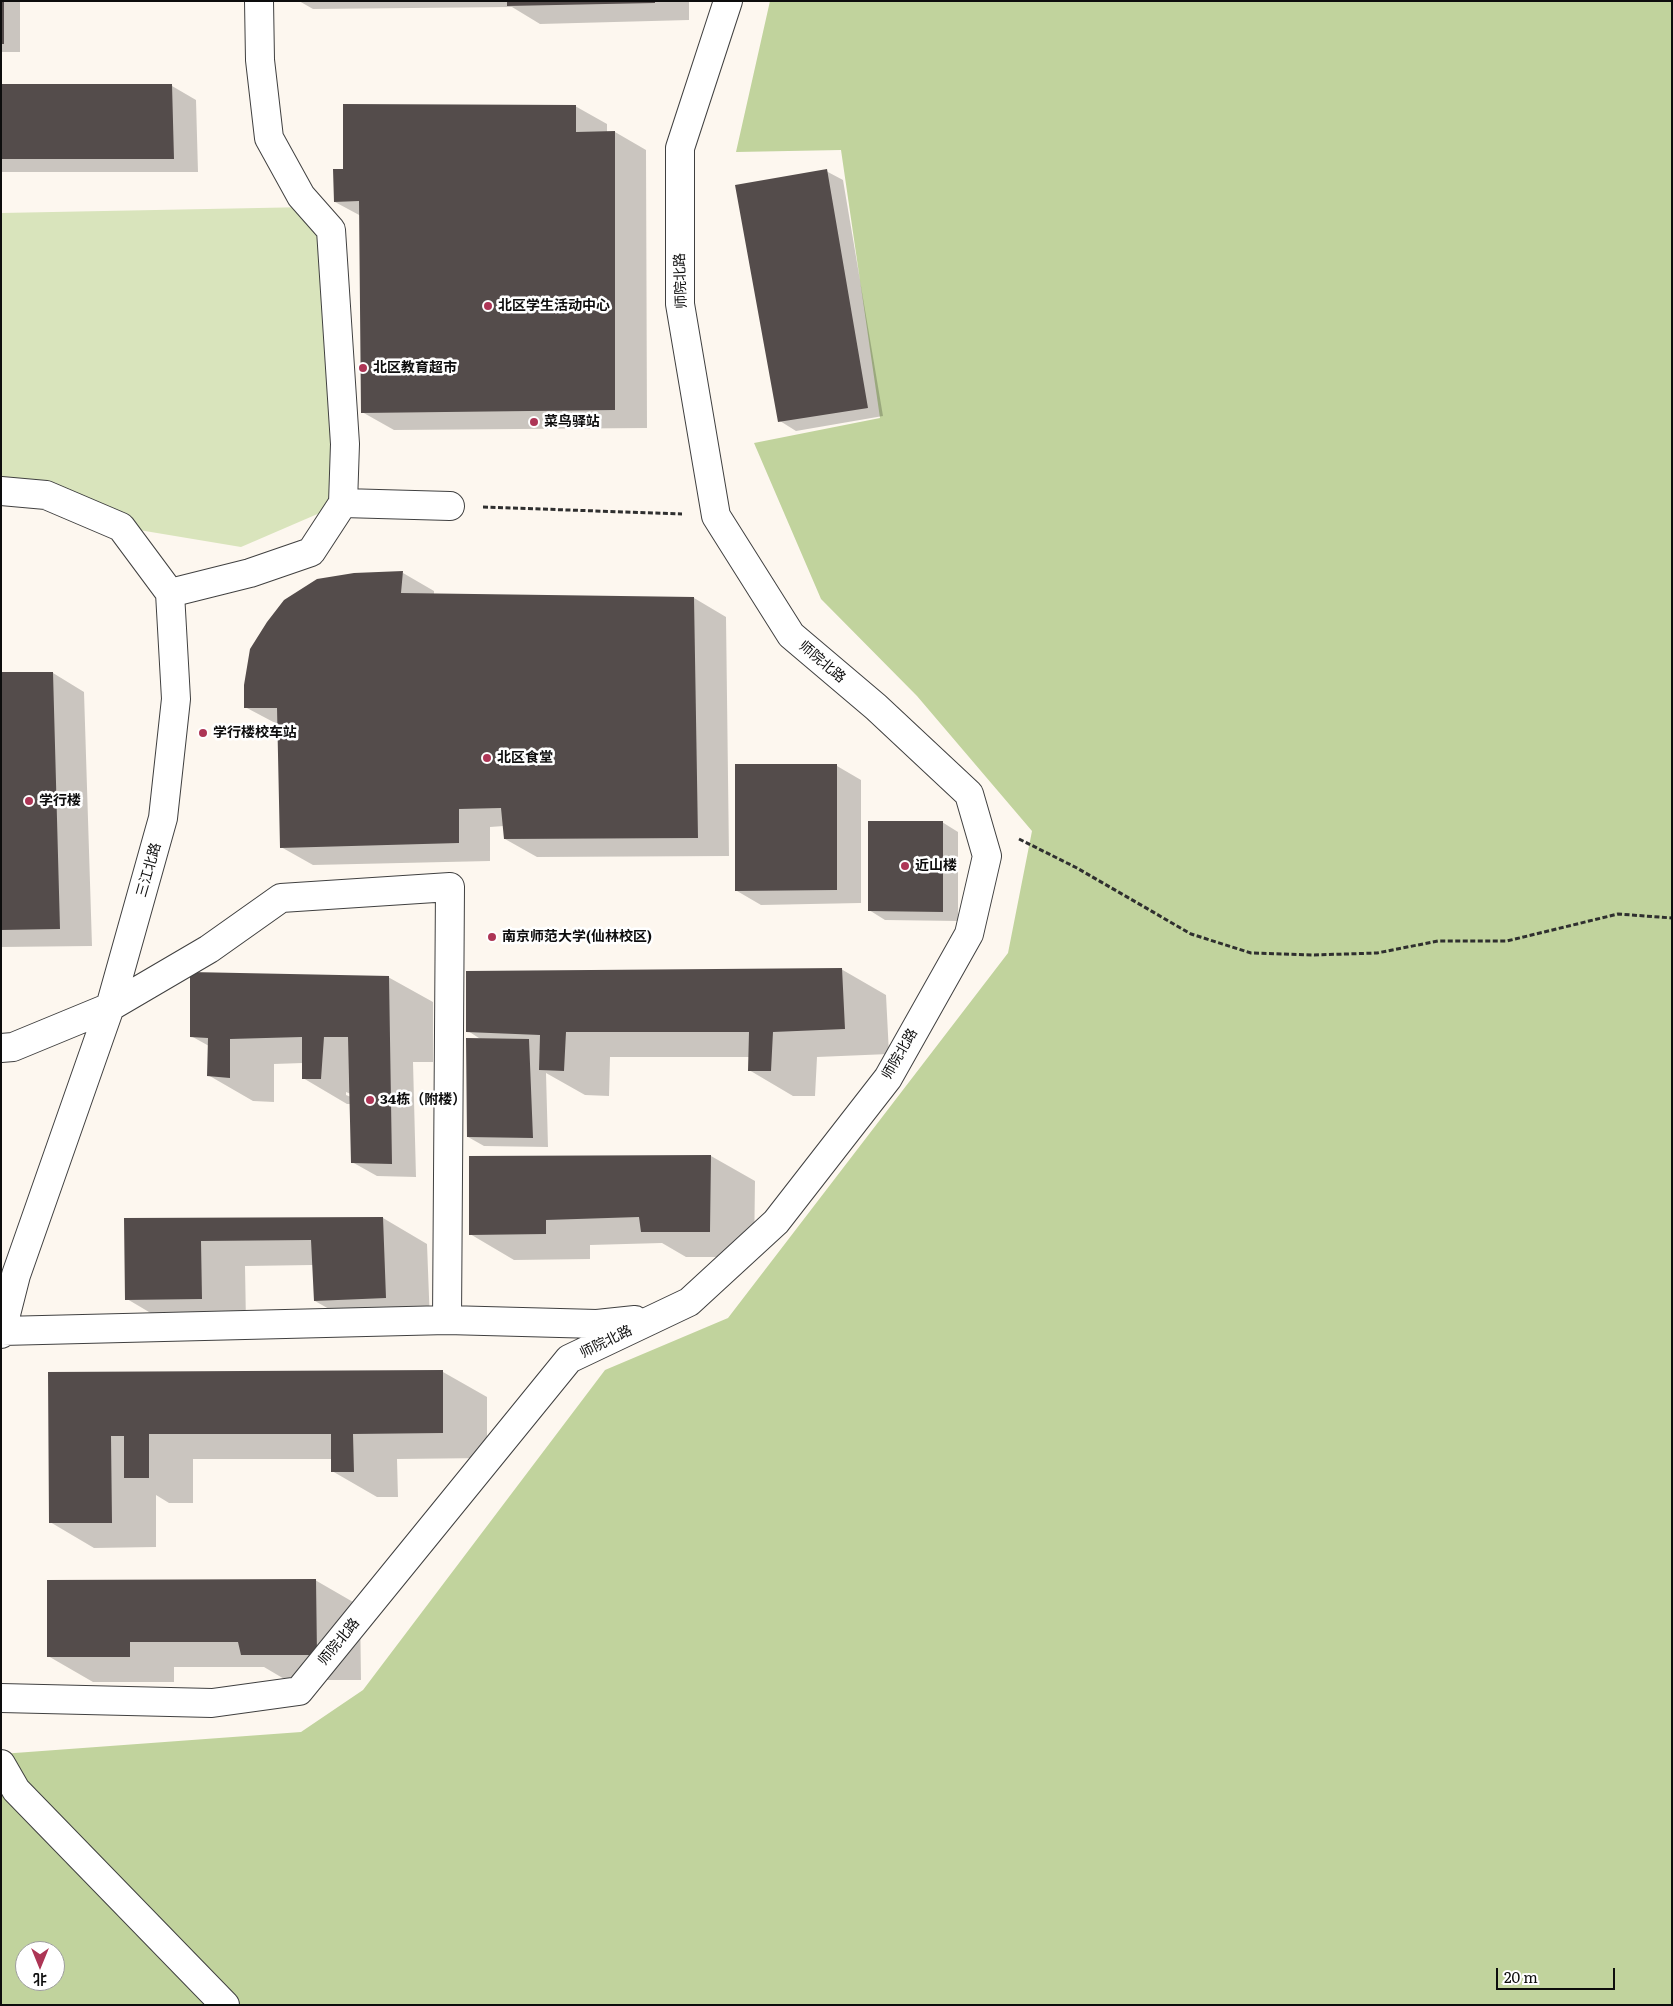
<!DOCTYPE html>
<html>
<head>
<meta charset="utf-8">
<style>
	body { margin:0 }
	#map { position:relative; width:1673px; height:2006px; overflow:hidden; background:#fdf7ef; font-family:Literata,"Noto Sans SC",serif }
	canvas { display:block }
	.frame { position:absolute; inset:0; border:2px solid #0d0d0d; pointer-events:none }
	.north { position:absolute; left:15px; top:1941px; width:50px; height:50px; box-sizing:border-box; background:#fff; border:1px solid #9e9e9e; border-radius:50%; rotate:180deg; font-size:14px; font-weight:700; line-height:20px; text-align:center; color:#0d0d0d }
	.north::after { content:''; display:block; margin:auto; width:18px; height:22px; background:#ad3555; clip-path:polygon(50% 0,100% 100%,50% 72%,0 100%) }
	.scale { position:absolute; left:1496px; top:1968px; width:119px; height:22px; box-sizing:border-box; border:2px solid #0d0d0d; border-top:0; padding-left:6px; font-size:15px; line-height:18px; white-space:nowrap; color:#0d0d0d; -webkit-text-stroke:4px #fff; paint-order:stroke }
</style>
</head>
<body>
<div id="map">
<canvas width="1673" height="2006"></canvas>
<div class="frame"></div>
<div class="north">北</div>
<div class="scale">20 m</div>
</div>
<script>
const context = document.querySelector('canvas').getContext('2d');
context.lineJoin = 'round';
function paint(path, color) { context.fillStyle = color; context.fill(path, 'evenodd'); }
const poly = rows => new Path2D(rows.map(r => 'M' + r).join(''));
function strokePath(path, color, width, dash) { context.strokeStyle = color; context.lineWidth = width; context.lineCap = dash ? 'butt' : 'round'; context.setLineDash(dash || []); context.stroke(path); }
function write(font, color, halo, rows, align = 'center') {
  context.font = font + ' Literata,"Noto Sans SC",serif'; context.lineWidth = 5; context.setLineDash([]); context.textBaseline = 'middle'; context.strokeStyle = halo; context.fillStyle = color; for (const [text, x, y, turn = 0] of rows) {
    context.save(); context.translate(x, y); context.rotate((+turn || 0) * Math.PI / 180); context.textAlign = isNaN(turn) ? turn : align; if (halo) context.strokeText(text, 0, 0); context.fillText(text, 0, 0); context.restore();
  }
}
const green = poly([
	[310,207,331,230,343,503,241,547,121,527,1,491,1,213]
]);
const forest = poly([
	[770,1,1672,1,1672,2005,1,2005,1,1754,301,1732,363,1690,605,1370,728,1318,1008,953,1032,831,917,696,821,599,754,443,880,418,841,150,736,152],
	[25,1951,55,1951,55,1981,25,1981]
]);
const shadow = poly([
	[1,1,20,1,20,52,1,52],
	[299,1,689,1,689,20,540,24,512,7,313,9],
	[1,86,172,86,196,100,198,172,1,172],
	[575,106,607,124,607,132,615,132,646,150,647,428,394,430,362,412,361,216,335,202],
	[826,171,843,180,883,416,796,431,780,421],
	[403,573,434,591,434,594,694,598,726,617,729,856,537,857,505,839,504,826,490,827,490,861,313,865,281,847,279,725,245,707],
	[1,673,53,673,84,692,92,946,1,947],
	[837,766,861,780,861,903,761,905,737,891],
	[942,822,958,832,958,921,885,920,869,910],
	[841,969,886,995,889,1054,817,1057,815,1096,793,1096,749,1070,749,1057,610,1057,609,1096,585,1095,546,1073,548,1147,484,1146,468,1137,482,1040,468,1031],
	[388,977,433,1002,433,1062,413,1062,416,1177,377,1176,352,1162,351,1104,347,1104,303,1078,303,1063,274,1064,274,1102,253,1101,208,1075,209,1046,191,1036],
	[346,1092,351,1094,351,1097,346,1095],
	[711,1156,755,1181,754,1257,686,1257,662,1243,590,1245,590,1259,514,1260,470,1234],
	[383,1218,427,1244,430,1323,359,1326,315,1301,313,1265,245,1266,246,1324,171,1325,127,1299,125,1220],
	[443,1372,487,1397,487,1458,397,1459,398,1497,377,1497,332,1471,332,1459,193,1459,193,1503,169,1503,156,1495,156,1547,94,1548,50,1522,49,1374],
	[315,1580,360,1606,361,1680,286,1680,264,1667,174,1667,174,1682,93,1682,48,1656]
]);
const building = poly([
	[1,1,4,1,4,44,1,44],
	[507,1,655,1,655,3,507,6],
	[1,84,172,84,174,159,1,159],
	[343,104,576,105,576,132,615,131,615,410,361,413,359,201,334,202,333,169,343,169],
	[827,169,868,408,778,422,735,185],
	[403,571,401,593,694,597,698,838,504,839,501,808,459,809,459,843,280,848,277,708,244,708,244,685,250,649,267,622,284,600,317,579,354,573],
	[1,672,53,672,60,929,1,930],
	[735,764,837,764,837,890,735,891],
	[868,821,943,821,943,912,868,911],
	[842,968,845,1029,773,1032,771,1071,748,1071,749,1032,566,1032,564,1071,539,1070,540,1035,466,1032,466,971],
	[190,972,389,976,392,1164,351,1163,348,1037,324,1037,321,1079,302,1079,302,1037,230,1039,230,1078,207,1076,208,1038,190,1037],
	[466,1038,529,1039,533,1138,467,1137],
	[711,1155,710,1232,641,1232,639,1217,546,1220,546,1234,469,1235,469,1156],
	[383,1217,386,1298,314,1301,311,1240,201,1241,202,1299,125,1300,124,1218],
	[443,1370,443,1433,353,1434,354,1472,331,1472,331,1434,149,1434,149,1478,124,1478,124,1436,111,1436,112,1523,49,1523,48,1372],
	[316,1579,317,1655,241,1655,238,1642,130,1642,130,1657,47,1657,47,1580]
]);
const path = poly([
	[483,507,682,514],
	[1019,839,1077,868,1191,934,1251,953,1314,955,1377,953,1438,941,1507,941,1618,914,1672,918]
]);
const minor = poly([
	[1,491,46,495,121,527,170,593,176,699,163,818,110,1007,16,1275,1,1334],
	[343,503,450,506],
	[170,593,250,573,311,552,343,503,345,444,331,230,301,196,269,138,260,60,259,1],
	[1,1048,13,1047,110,1007,209,949,281,898,450,887,447,1320],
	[2,1331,447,1320,597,1324,635,1320],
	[1,1698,212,1703,299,1691,569,1359,689,1302,776,1222,888,1078,969,934,987,856,969,794,876,707,791,635,716,516,680,304,680,148,728,1],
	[1,1764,16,1790,225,2005]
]);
const markers = [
	[488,306,5,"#ad3555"],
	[363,368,5,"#ad3555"],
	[534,422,5,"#ad3555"],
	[203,733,5,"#ad3555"],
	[487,758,5,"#ad3555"],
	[29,801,5,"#ad3555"],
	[905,866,5,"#ad3555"],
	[492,937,5,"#ad3555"],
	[370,1100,5,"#ad3555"]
];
const streetNames = [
	["师院北路",681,281,-92],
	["师院北路",822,662,40],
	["三江北路",149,870,-74],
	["师院北路",900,1054,-60],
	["师院北路",606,1342,-26],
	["师院北路",339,1642,-51]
];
const poiNames = [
	["北区学生活动中心",498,306],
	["北区教育超市",373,368],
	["菜鸟驿站",544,422],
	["学行楼校车站",213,733],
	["北区食堂",497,758],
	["学行楼",39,801],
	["近山楼",915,866],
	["南京师范大学(仙林校区)",502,937],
	["34栋（附楼）",380,1100]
];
paint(green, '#d9e4bc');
paint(forest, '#c1d39d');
paint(shadow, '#0003');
paint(building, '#544c4b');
strokePath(minor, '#404040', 30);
strokePath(path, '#2f2f2f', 3, [5, 2.5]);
strokePath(minor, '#fff', 28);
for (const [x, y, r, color] of markers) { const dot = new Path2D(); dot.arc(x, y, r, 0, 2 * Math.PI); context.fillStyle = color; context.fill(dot); strokePath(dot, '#fff', 2); }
write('14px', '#0d0d0d', '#fff', streetNames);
write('bold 14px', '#0d0d0d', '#fff', poiNames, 'left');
</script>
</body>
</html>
